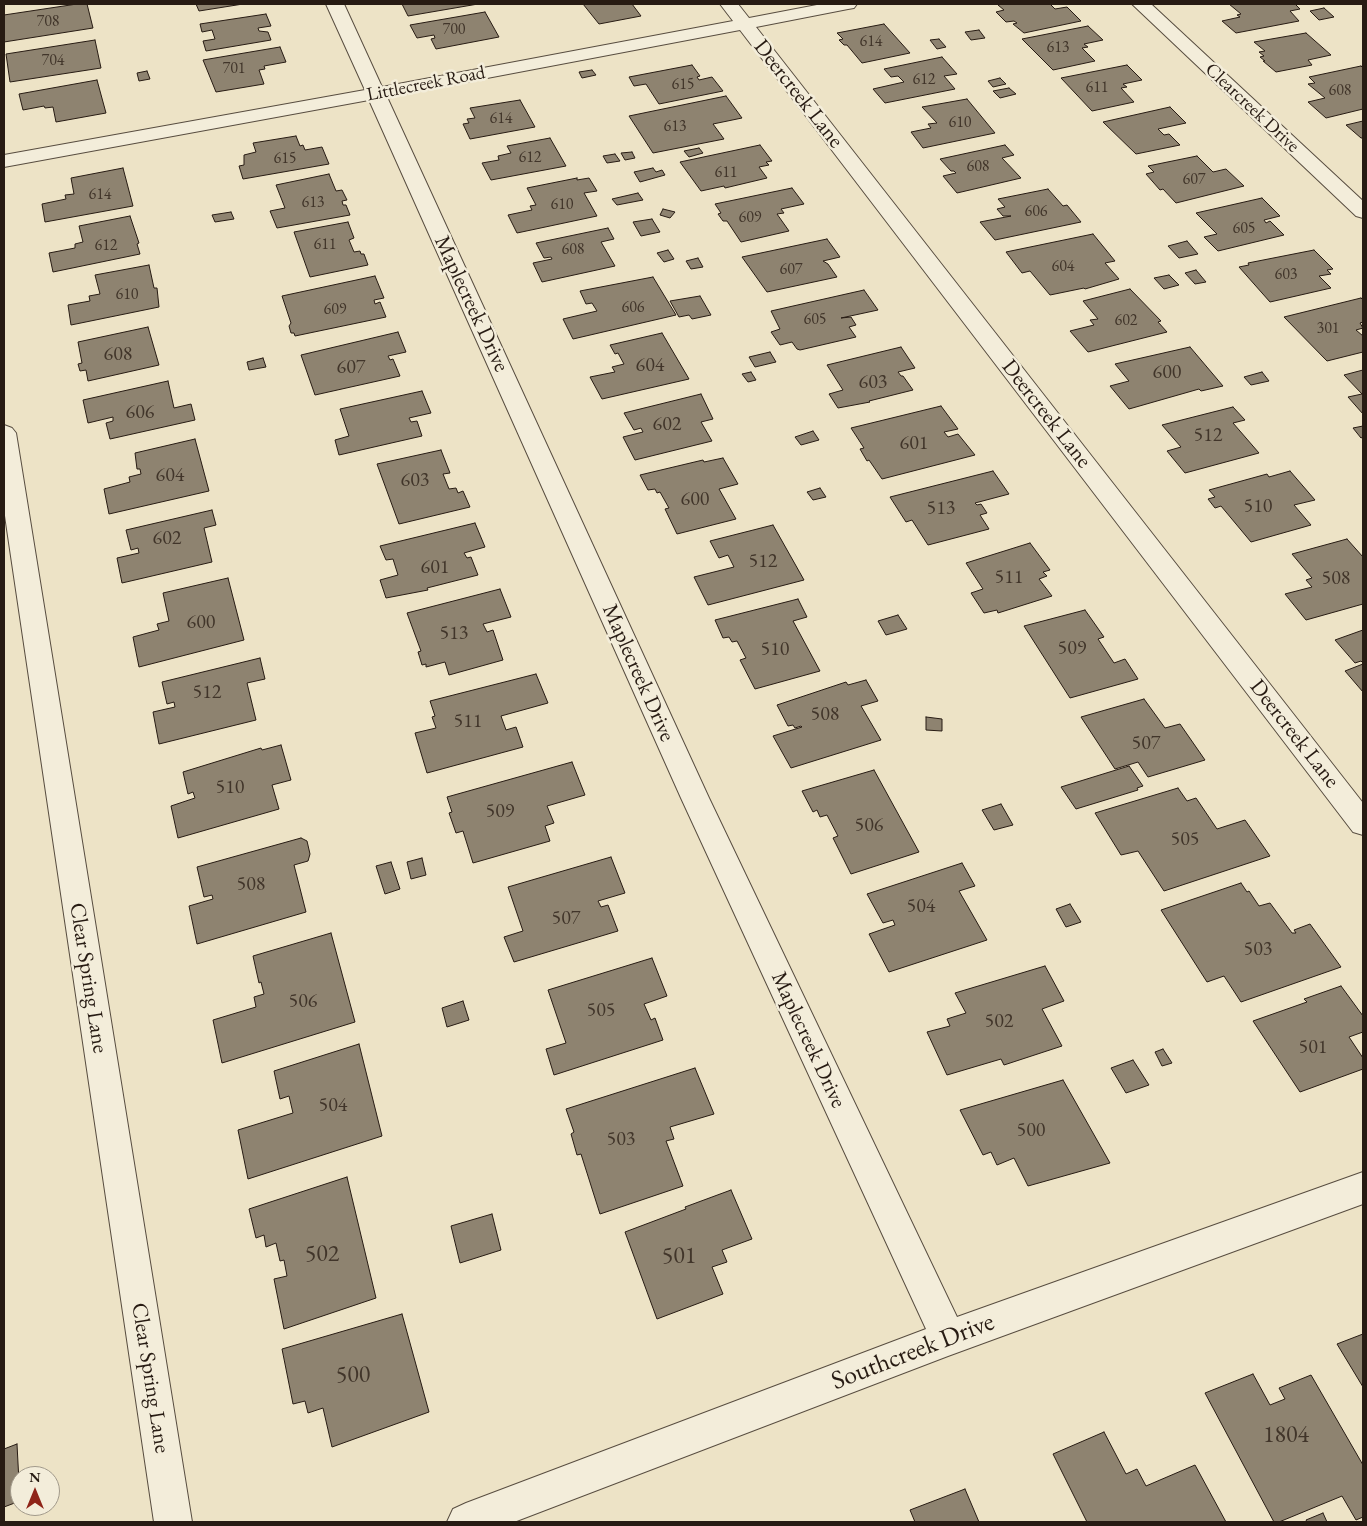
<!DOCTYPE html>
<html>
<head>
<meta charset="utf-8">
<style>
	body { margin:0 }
	#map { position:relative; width:1367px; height:1526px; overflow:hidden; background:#ede3c6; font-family:"EB Garamond",serif }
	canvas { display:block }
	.frame { position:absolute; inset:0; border:5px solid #271b13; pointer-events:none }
	.north { position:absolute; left:10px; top:1466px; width:50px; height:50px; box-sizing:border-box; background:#f3edda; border:1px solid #a1998a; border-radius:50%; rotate:0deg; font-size:14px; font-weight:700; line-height:20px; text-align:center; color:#271b13 }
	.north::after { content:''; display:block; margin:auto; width:18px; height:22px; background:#8f2418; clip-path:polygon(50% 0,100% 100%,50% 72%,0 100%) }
</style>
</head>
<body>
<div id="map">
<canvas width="1367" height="1526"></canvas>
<div class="frame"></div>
<div class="north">N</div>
</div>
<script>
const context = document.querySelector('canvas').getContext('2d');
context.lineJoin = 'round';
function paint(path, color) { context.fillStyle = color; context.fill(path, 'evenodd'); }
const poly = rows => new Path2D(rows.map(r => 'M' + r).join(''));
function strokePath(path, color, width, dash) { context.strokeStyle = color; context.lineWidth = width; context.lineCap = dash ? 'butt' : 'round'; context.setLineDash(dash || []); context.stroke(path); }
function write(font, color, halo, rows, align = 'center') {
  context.font = font + ' "EB Garamond",serif'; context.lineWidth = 5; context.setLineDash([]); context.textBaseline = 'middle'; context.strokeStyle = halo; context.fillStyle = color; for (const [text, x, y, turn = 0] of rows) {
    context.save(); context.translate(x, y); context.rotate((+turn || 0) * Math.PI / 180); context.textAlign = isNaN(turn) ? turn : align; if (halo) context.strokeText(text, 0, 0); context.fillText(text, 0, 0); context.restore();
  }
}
const building = poly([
	[77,4,87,4,93,28,4,42,4,15,77,4],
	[196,4,243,4,199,11,196,4],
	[402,4,478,4,408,16,402,4],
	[583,4,632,4,641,16,599,24,583,4],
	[1002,4,1050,4,1055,9,1067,7,1081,21,1024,33,1013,24,1017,23,1014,21,1006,22,996,12,1004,10,998,5,1002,4],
	[1229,4,1295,4,1300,9,1290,11,1299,21,1236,33,1222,21,1240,17,1237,15,1241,14,1229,4],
	[1324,8,1334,17,1319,20,1310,11,1324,8],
	[485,12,499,37,436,49,431,39,435,38,434,35,417,38,410,25,485,12],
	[266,14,271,26,258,28,259,31,268,32,271,40,206,51,203,41,215,39,212,30,202,32,200,24,266,14],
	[884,24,910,53,862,63,847,45,844,45,839,40,843,39,837,33,884,24],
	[1088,26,1103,40,1084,44,1088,47,1082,48,1095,61,1053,70,1022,39,1088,26],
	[979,30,985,38,971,40,965,32,979,30],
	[1306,33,1331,55,1308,60,1312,65,1276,72,1263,61,1265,61,1260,57,1264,56,1259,52,1265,51,1254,42,1306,33],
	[939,39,946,47,937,49,930,40,939,39],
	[95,40,101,68,10,82,6,54,95,40],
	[280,47,286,62,264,66,265,69,259,70,264,84,216,92,203,60,280,47],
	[942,57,957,74,944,76,955,89,885,103,873,89,904,82,898,76,891,77,884,69,942,57],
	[692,65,700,76,697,77,699,80,712,77,723,91,659,104,646,84,634,86,629,77,692,65],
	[1127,65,1142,80,1123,84,1127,87,1121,88,1134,102,1092,111,1061,78,1127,65],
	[1361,66,1363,68,1363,109,1326,118,1308,102,1325,98,1308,84,1315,83,1309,77,1361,66],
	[592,70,596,75,582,78,579,72,592,70],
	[147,71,150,79,139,81,137,73,147,71],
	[1000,78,1006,84,993,87,988,81,1000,78],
	[97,80,106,113,56,122,53,107,45,108,44,106,23,110,19,94,97,80],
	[1009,88,1016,94,1000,98,993,91,1009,88],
	[726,96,742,118,713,124,724,139,653,153,629,116,726,96],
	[967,99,995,133,923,148,911,132,931,128,928,124,937,123,922,107,967,99],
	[520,100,535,127,470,139,463,124,469,123,467,119,475,118,470,108,520,100],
	[1170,107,1186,123,1158,129,1164,135,1169,134,1180,145,1136,154,1103,122,1170,107],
	[1363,121,1363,138,1361,138,1346,125,1363,121],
	[296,136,300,146,303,145,305,150,322,147,329,164,243,179,239,166,244,165,244,155,256,152,253,143,296,136],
	[550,138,566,166,491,180,482,163,499,160,498,156,511,153,507,146,550,138],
	[760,145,772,161,766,162,769,165,759,167,767,178,725,188,724,186,701,191,680,162,760,145],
	[1005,145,1014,155,1002,158,1021,178,957,193,943,176,956,173,954,171,951,171,940,159,1005,145],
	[699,148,703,153,689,157,684,151,699,148],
	[632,152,635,158,625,160,621,153,632,152],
	[615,154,620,161,607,163,603,156,615,154],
	[1197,156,1213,172,1226,169,1244,186,1176,203,1163,189,1160,190,1146,174,1154,172,1148,166,1197,156],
	[123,168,133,206,45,222,42,204,66,199,65,195,74,194,71,178,123,168],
	[653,168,656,172,662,170,665,175,640,182,634,172,653,168],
	[329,174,336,191,342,190,347,200,342,201,343,205,346,205,350,215,277,228,270,211,285,208,276,185,329,174],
	[577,178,577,180,589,178,597,191,584,193,597,216,517,233,508,215,532,210,530,206,536,205,527,188,577,178],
	[792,188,804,204,781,209,784,213,777,214,789,231,741,242,727,221,723,221,718,214,721,213,715,204,792,188],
	[1048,189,1063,206,1067,205,1081,222,995,240,980,222,1011,216,1003,216,997,209,1005,207,998,199,1048,189],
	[638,193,643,200,617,205,612,199,638,193],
	[1262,198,1280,216,1264,220,1266,223,1270,221,1284,235,1218,251,1204,237,1217,234,1196,213,1262,198],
	[663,209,675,212,670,218,660,215,663,209],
	[231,212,234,219,215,222,212,215,231,212],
	[130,216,139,243,137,244,140,254,53,272,49,253,75,248,75,244,83,242,79,226,130,216],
	[652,219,660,232,641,236,633,222,652,219],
	[348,222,354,238,349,240,354,252,360,251,361,254,364,254,368,265,310,277,294,232,348,222],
	[608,228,614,239,601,242,615,266,542,282,533,263,552,259,551,257,544,258,536,243,608,228],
	[1093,234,1115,261,1105,263,1119,279,1085,289,1084,288,1050,295,1030,271,1022,273,1006,252,1093,234],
	[827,239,840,257,823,261,828,264,837,277,767,292,742,257,827,239],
	[1187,241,1198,254,1179,258,1168,246,1187,241],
	[668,250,674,259,664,262,657,253,668,250],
	[1314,250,1333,269,1327,270,1331,274,1319,276,1331,288,1270,302,1239,267,1249,265,1248,263,1314,250],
	[698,258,703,267,691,269,686,261,698,258],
	[149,265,154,288,157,288,159,307,71,325,68,305,90,301,89,296,100,294,95,275,149,265],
	[1196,270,1206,282,1195,284,1185,273,1196,270],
	[1169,275,1179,285,1164,289,1154,278,1169,275],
	[375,276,384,298,374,300,375,304,380,302,386,317,295,336,294,333,291,333,289,326,291,323,282,296,375,276],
	[653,277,676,315,573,339,563,319,597,311,592,303,586,304,580,291,653,277],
	[1130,289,1161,321,1158,322,1167,332,1088,352,1070,331,1094,325,1090,320,1098,319,1083,301,1130,289],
	[864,290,878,310,841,318,851,317,856,325,849,327,856,337,800,350,797,349,792,342,780,345,771,332,780,329,771,311,864,290],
	[700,296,711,315,692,319,689,315,679,317,670,301,700,296],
	[1361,298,1363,300,1363,322,1360,323,1363,328,1356,330,1363,336,1363,352,1327,361,1284,317,1361,298],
	[148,327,159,365,88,381,86,370,80,371,78,364,82,363,78,342,148,327],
	[398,332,406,352,388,356,390,360,393,359,400,376,315,395,301,355,398,332],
	[662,333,689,379,602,399,590,377,615,372,612,367,624,364,618,353,615,354,610,345,662,333],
	[901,347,915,368,898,372,901,376,903,376,913,390,869,401,870,402,838,408,829,394,843,390,827,365,901,347],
	[1190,347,1223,386,1201,391,1199,389,1129,409,1110,386,1129,381,1115,364,1190,347],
	[770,352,776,362,755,367,749,357,770,352],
	[263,358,266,367,249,370,247,362,263,358],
	[1363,370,1363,414,1348,397,1362,394,1344,375,1363,370],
	[751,372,756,380,748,382,742,374,751,372],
	[1262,372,1269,381,1251,385,1244,377,1262,372],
	[168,381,174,408,191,404,195,420,110,439,106,423,113,421,113,417,88,423,83,400,168,381],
	[422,391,431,413,409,418,411,422,417,421,422,436,339,455,335,440,349,436,340,409,422,391],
	[701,394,713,419,701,422,712,441,635,460,623,437,643,432,641,428,634,430,624,413,701,394],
	[941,406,958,429,944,432,948,437,958,434,975,455,882,479,869,460,867,461,860,449,864,448,851,428,941,406],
	[1233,407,1245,420,1233,423,1259,453,1185,473,1167,451,1181,447,1162,425,1233,407],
	[1363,426,1363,437,1361,438,1353,428,1363,426],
	[813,431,819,440,801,445,795,437,813,431],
	[195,439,209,491,109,514,104,489,130,482,129,477,141,474,140,469,137,469,135,453,195,439],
	[441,450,450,473,443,474,449,489,456,488,458,493,463,491,470,507,399,524,377,464,441,450],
	[723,458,738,484,719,489,736,519,677,534,665,509,669,508,660,492,657,493,655,489,648,490,640,475,703,460,704,462,723,458],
	[993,471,1009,494,975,503,977,505,981,504,987,513,980,515,989,529,928,545,912,520,906,522,890,497,993,471],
	[1290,471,1315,500,1294,505,1311,525,1251,542,1221,506,1215,508,1208,499,1215,497,1209,490,1267,474,1269,477,1290,471],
	[820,488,826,497,813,500,807,492,820,488],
	[212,510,216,525,204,528,212,562,122,583,117,558,139,553,138,548,131,550,126,530,212,510],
	[475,523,485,547,464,553,467,558,471,557,478,575,427,588,428,590,386,598,380,580,398,575,393,559,386,560,380,546,475,523],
	[773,525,804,580,708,605,694,577,734,567,728,555,719,558,710,541,773,525],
	[1347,539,1363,557,1363,604,1306,620,1285,594,1312,587,1306,580,1312,578,1292,554,1347,539],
	[1030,543,1050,570,1043,572,1047,576,1039,579,1052,596,998,613,997,610,984,613,971,593,983,589,966,563,1030,543],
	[228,578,244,640,139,667,133,637,159,630,157,624,169,621,163,593,228,578],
	[500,589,511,617,483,624,487,632,493,630,503,660,449,675,445,662,426,667,426,664,422,665,418,652,421,651,407,613,500,589],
	[798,599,807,617,793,621,820,671,755,689,740,660,746,658,737,641,732,642,729,637,723,638,715,620,798,599],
	[1085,610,1104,637,1098,639,1114,663,1125,659,1138,679,1070,698,1024,626,1085,610],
	[898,615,907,629,886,635,878,621,898,615],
	[1363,630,1363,663,1361,661,1355,663,1335,640,1363,630],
	[260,658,265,679,247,683,256,720,159,744,153,712,175,707,174,702,167,704,162,682,260,658],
	[1363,664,1363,692,1345,671,1363,664],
	[536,674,548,703,501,716,506,730,516,727,523,747,427,773,415,733,436,728,432,717,435,716,430,701,536,674],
	[866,680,878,701,861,706,881,740,791,768,773,736,802,727,801,726,795,728,793,725,788,726,777,705,846,682,848,685,866,680],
	[1144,699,1165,728,1180,724,1205,760,1148,777,1138,762,1115,769,1081,717,1144,699],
	[926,717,942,719,942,731,926,730,926,717],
	[281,745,291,780,272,785,279,809,178,838,171,806,195,798,193,792,188,794,183,772,261,748,262,750,281,745],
	[572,762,585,795,547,806,554,823,545,826,550,841,473,863,463,831,456,833,449,813,452,812,447,797,572,762],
	[1129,766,1143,786,1137,788,1138,790,1076,809,1061,787,1129,766],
	[874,770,919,852,851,874,833,838,838,836,827,815,820,817,817,810,813,812,802,791,874,770],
	[1178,788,1187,801,1196,798,1217,829,1245,820,1270,856,1164,891,1138,851,1121,855,1095,813,1178,788],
	[1001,804,1013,825,994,830,982,810,1001,804],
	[301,838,307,841,310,854,308,861,294,865,306,912,197,944,189,906,213,899,212,895,204,897,197,867,301,838],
	[611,857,625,893,598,901,601,907,608,905,618,931,514,962,504,937,523,931,508,887,611,857],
	[422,858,426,875,411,879,407,862,422,858],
	[391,862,400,889,385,894,376,866,391,862],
	[962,863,975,886,959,891,987,940,889,972,869,934,895,925,893,920,883,923,867,894,962,863],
	[1241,883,1247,892,1249,891,1259,906,1270,903,1292,933,1296,933,1294,930,1310,924,1341,967,1241,1002,1224,976,1207,982,1161,910,1241,883],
	[1070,904,1081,922,1066,927,1056,909,1070,904],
	[331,933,355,1022,222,1063,213,1020,256,1007,254,997,264,994,261,982,259,983,253,956,331,933],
	[652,958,667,996,644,1004,651,1020,655,1018,663,1040,554,1075,546,1049,566,1043,548,990,652,958],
	[1045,966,1064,1001,1042,1009,1062,1046,1004,1065,1001,1059,947,1075,927,1032,950,1026,947,1019,966,1013,955,993,1045,966],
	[1341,986,1363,1016,1363,1032,1349,1037,1363,1058,1363,1069,1300,1092,1253,1021,1307,1002,1304,999,1341,986],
	[463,1001,469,1020,447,1027,442,1008,463,1001],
	[359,1044,382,1136,248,1179,238,1130,293,1113,289,1096,280,1099,274,1071,359,1044],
	[1163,1049,1172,1063,1162,1066,1155,1052,1163,1049],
	[1133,1060,1149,1085,1126,1093,1111,1068,1133,1060],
	[695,1068,714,1114,670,1127,674,1139,666,1141,683,1186,600,1214,581,1154,577,1155,571,1134,574,1132,566,1109,695,1068],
	[1063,1080,1110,1163,1028,1186,1014,1158,997,1165,991,1152,983,1155,960,1110,1063,1080],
	[347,1177,376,1298,284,1329,274,1279,287,1276,284,1260,280,1261,276,1243,266,1247,264,1235,256,1238,249,1209,347,1177],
	[731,1190,752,1239,722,1250,727,1262,712,1267,723,1294,657,1319,625,1232,686,1209,685,1207,731,1190],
	[492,1214,501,1250,460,1263,451,1226,492,1214],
	[402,1314,429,1412,332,1447,323,1408,308,1413,305,1401,293,1404,282,1349,402,1314],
	[1363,1334,1363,1387,1337,1344,1363,1334],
	[1253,1374,1270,1405,1285,1399,1279,1388,1311,1375,1363,1465,1363,1517,1356,1520,1342,1496,1279,1522,1274,1522,1205,1393,1253,1374],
	[1104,1432,1126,1474,1137,1469,1146,1486,1195,1465,1226,1522,1087,1522,1053,1454,1104,1432],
	[17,1444,20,1501,4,1507,4,1449,17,1444],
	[965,1489,979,1522,915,1522,910,1510,965,1489],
	[1323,1513,1327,1522,1307,1522,1306,1520,1323,1513]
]);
const minor = poly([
	[326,4,344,4,382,87,733,21,720,4,738,4,749,18,822,4,857,4,854,8,848,9,756,27,1363,803,1363,835,1353,832,740,30,387,97,709,798,957,1317,1363,1172,1363,1204,948,1356,514,1522,447,1522,453,1509,466,1503,926,1329,681,798,369,100,4,167,4,155,365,90,326,4],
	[1132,4,1151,4,1363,201,1363,218,1356,216,1132,4],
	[4,425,12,428,16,433,192,1522,154,1522,4,509,4,425]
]);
const farNumbernames = [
	["708",48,22],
	["700",454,30],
	["614",871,42],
	["613",1058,48],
	["704",53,61],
	["701",234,69],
	["612",924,80],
	["615",683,85],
	["611",1097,88],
	["608",1340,91],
	["614",501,119],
	["610",960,123],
	["613",675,127],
	["612",530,158],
	["615",285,159],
	["608",978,167],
	["611",726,173],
	["607",1194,180],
	["614",100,195],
	["613",313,203],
	["610",562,205],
	["606",1036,212],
	["609",750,218],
	["605",1244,229],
	["611",325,245],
	["612",106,246],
	["608",573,250],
	["604",1063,267],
	["607",791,270],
	["603",1286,275],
	["610",127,295],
	["606",633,308],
	["609",335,310],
	["605",815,320],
	["602",1126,321],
	["301",1328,329]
];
const farStreetnames = [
	["Littlecreek Road",426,84,-11],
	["Clearcreek Drive",1252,108,43]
];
const numberNames = [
	["608",118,355],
	["604",650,366],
	["607",351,368],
	["600",1167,373],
	["603",873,383],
	["606",140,413],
	["602",667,425],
	["512",1208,436],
	["601",914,444],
	["604",170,476],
	["603",415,481],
	["600",695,500],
	["510",1258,507],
	["513",941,509],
	["602",167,539],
	["512",763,562],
	["601",435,568],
	["511",1009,578],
	["508",1336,579],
	["600",201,623],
	["513",454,634],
	["509",1072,649],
	["510",775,650],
	["512",207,693],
	["508",825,715],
	["511",468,722],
	["507",1146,744],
	["510",230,788],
	["509",500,812],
	["506",869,826],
	["505",1185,840],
	["508",251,885],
	["504",921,907],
	["507",566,919],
	["503",1258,950],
	["506",303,1002],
	["505",601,1011],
	["502",999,1022],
	["501",1313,1048],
	["504",333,1106],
	["500",1031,1131],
	["503",621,1140]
];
const streetNames = [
	["Deercreek Lane",798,94,52],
	["Maplecreek Drive",471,304,65],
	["Deercreek Lane",1046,414,52],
	["Maplecreek Drive",638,673,66],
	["Deercreek Lane",1294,734,52],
	["Clear Spring Lane",88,978,81],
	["Maplecreek Drive",808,1040,65],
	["Clear Spring Lane",150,1378,81]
];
const nearNumbernames = [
	["502",322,1254],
	["501",679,1256],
	["500",353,1375],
	["1804",1286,1435]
];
const nearStreetnames = [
	["Southcreek Drive",913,1352,-21]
];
paint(building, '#8e8370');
strokePath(building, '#271b13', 1);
strokePath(minor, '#584d40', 2);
paint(minor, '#f3edda');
write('16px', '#41352a', null, farNumbernames);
write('19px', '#271b13', '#f3edda', farStreetnames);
write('20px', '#41352a', null, numberNames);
write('22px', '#271b13', '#f3edda', streetNames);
write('24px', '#41352a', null, nearNumbernames);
write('26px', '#271b13', '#f3edda', nearStreetnames);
</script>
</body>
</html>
